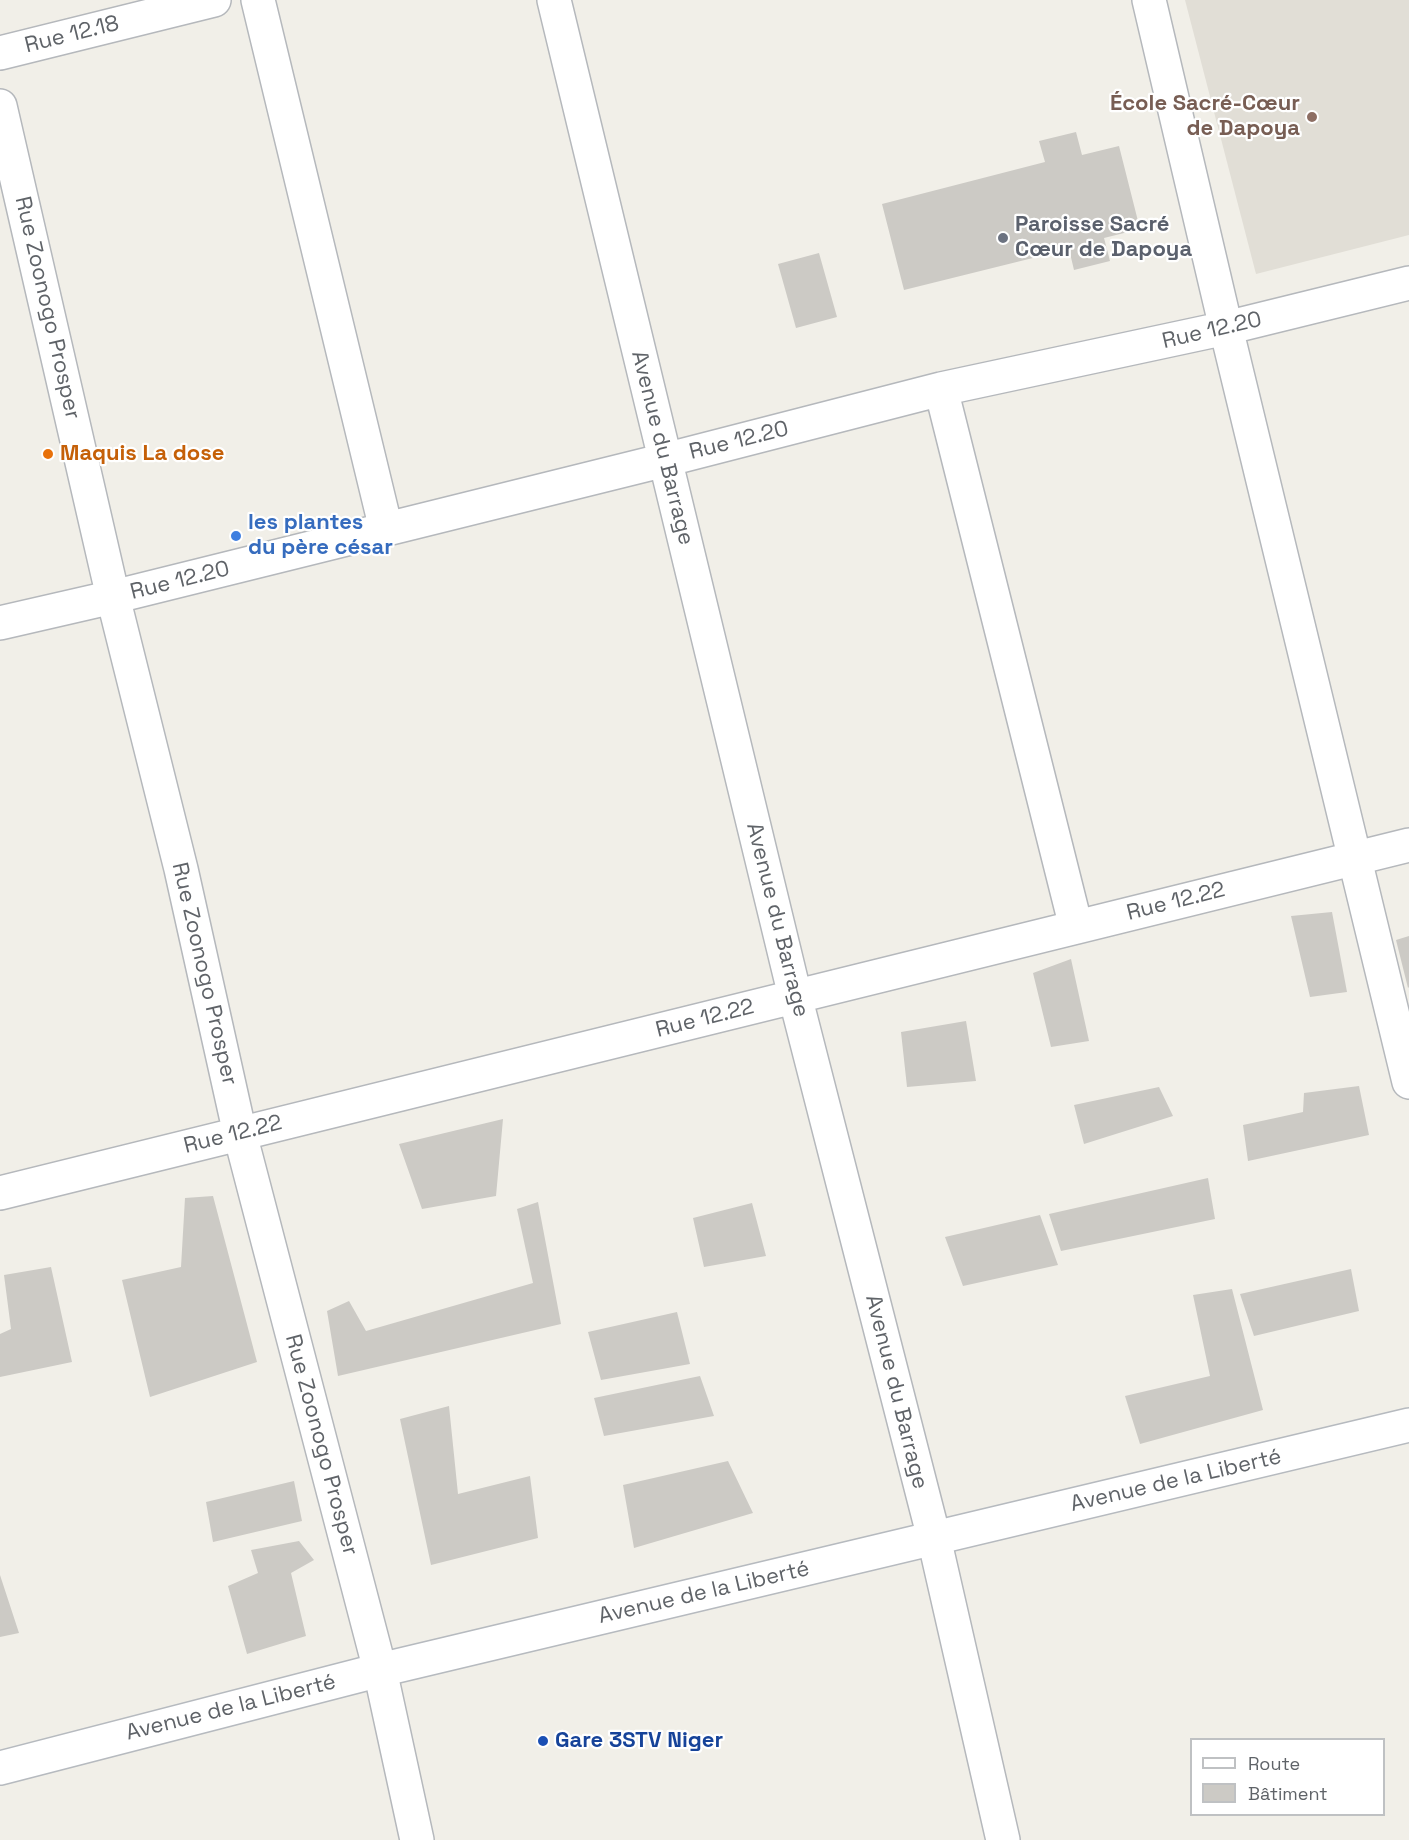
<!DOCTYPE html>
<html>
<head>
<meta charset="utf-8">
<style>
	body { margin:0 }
	#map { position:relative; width:1409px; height:1840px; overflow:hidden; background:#f1efe8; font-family:"Space Grotesk",sans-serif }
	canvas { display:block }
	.legend { position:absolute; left:1190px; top:1738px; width:195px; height:78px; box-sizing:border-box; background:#fff; border:2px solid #bfc1c3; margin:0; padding:8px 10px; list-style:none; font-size:18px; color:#5f6368 }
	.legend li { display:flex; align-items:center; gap:12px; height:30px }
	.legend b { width:30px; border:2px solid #bfc1c3 }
</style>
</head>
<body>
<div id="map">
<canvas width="1409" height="1840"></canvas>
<ul class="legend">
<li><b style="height:8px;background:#fff"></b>Route</li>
<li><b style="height:16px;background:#cccac5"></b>Bâtiment</li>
</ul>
</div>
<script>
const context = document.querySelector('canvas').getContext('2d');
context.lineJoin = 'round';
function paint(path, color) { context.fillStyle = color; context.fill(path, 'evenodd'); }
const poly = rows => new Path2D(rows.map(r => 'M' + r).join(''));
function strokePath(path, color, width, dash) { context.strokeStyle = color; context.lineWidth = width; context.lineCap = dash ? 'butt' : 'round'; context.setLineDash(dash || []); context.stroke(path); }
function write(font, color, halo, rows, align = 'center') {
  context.font = font + ' "Space Grotesk",sans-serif'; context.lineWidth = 4.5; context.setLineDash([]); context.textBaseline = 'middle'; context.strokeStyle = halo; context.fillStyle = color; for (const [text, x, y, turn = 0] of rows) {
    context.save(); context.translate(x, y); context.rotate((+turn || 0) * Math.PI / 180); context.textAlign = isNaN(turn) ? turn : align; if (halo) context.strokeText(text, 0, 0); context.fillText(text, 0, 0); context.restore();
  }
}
const education = poly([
	[1185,0,1409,0,1409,235,1256,274]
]);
const building = poly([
	[1076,132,1082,155,1119,146,1140,229,1104,238,1110,261,1074,270,1069,249,904,290,882,204,1045,162,1039,141],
	[819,253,837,317,796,328,778,264],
	[1332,912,1347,992,1310,997,1291,916],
	[1409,936,1409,987,1408,988,1396,940],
	[1071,959,1089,1041,1051,1047,1033,973],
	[966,1021,976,1081,907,1087,901,1032],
	[1359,1086,1369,1135,1248,1161,1243,1125,1303,1112,1304,1093],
	[1159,1087,1173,1116,1084,1144,1074,1105],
	[503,1119,496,1196,422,1209,399,1144],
	[1208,1178,1215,1219,1061,1251,1049,1214],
	[213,1196,257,1362,150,1397,122,1280,181,1267,185,1198],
	[538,1202,561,1324,338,1376,327,1311,349,1301,366,1331,533,1283,517,1209],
	[752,1203,766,1256,704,1267,693,1218],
	[1040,1215,1058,1265,963,1286,945,1237],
	[51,1267,72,1362,0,1377,0,1334,11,1329,4,1275],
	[1351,1269,1359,1311,1254,1336,1240,1294],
	[1232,1289,1263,1410,1140,1444,1125,1396,1210,1376,1193,1295],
	[677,1312,690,1364,601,1380,588,1332],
	[700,1376,714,1416,604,1436,594,1398],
	[449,1406,458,1494,530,1476,538,1538,431,1565,400,1419],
	[728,1461,753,1513,634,1548,623,1485],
	[294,1481,302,1521,213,1542,206,1502],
	[299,1541,314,1560,291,1573,306,1636,247,1654,228,1586,258,1573,251,1550],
	[0,1575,19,1633,0,1637]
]);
const minor = poly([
	[258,0,386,529],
	[554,0,795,996,934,1538,1003,1840],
	[1149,0,1226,328,1409,1082],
	[0,53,214,0],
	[0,106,113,597,181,869,240,1134,380,1670,417,1840],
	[941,389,1076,927],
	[0,623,113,597,665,460,941,389,1226,328,1409,283],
	[0,1193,1409,845]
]);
const secondary = poly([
	[0,1768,380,1670,1409,1425]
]);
const markers = [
	[1312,117,6,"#8d6e63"],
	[1003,238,6,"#6b7280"],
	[48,454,6,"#e8710a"],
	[236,536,6,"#3f7fe0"],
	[543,1741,6,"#1a4fb4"]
];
const streetNames = [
	["Rue 12.18",72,35,-14],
	["Rue Zoonogo Prosper",47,308,77],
	["Rue 12.20",1212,331,-13],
	["Rue 12.20",739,441,-14],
	["Avenue du Barrage",662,448,76],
	["Rue 12.20",180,581,-14],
	["Rue 12.22",1176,902,-14],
	["Avenue du Barrage",777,920,76],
	["Rue Zoonogo Prosper",204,974,77],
	["Rue 12.22",705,1019,-14],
	["Rue 12.22",233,1135,-14],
	["Avenue du Barrage",896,1392,76],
	["Rue Zoonogo Prosper",321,1445,75],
	["Avenue de la Liberté",1176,1481,-13],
	["Avenue de la Liberté",704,1593,-13],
	["Avenue de la Liberté",231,1708,-14]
];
const educationNames = [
	["École Sacré-Cœur",1300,104],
	["de Dapoya",1300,129]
];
const worshipNames = [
	["Paroisse Sacré",1015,225],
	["Cœur de Dapoya",1015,250]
];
const foodNames = [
	["Maquis La dose",60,454]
];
const shopNames = [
	["les plantes",248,523],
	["du père césar",248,548]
];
const transitNames = [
	["Gare 3STV Niger",555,1741]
];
paint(education, '#e1ded6');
paint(building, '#cccac5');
strokePath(minor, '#b5b8bc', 36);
strokePath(secondary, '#b6babf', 36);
strokePath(minor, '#fff', 33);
strokePath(secondary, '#fff', 33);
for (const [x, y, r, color] of markers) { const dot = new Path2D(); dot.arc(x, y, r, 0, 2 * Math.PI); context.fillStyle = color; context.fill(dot); strokePath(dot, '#fff', 2); }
write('22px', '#5f6368', '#fff', streetNames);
write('bold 22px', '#785e54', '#fff', educationNames, 'right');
write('bold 22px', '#5b616d', '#fff', worshipNames, 'left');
write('bold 22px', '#c56008', '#fff', foodNames, 'left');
write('bold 22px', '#366cbe', '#fff', shopNames, 'left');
write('bold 22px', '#164399', '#fff', transitNames, 'left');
</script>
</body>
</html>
